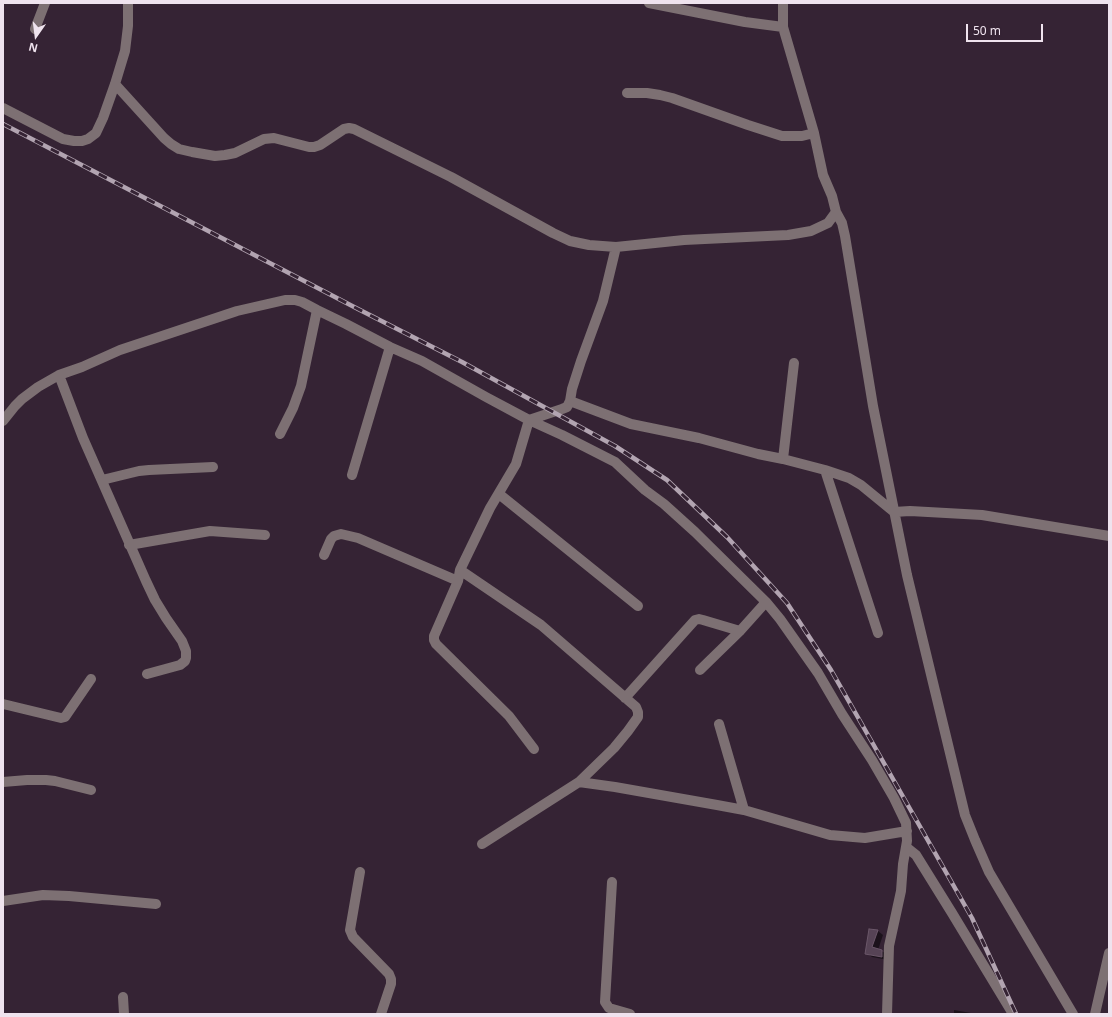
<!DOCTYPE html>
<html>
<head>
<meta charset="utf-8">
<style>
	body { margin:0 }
	#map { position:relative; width:1112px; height:1017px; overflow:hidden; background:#352334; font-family:"Noto Sans",sans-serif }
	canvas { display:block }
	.frame { position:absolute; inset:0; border:4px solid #efe3ee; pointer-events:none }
	.north { position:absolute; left:16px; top:16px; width:40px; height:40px; -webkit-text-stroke:3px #352334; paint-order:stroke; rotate:194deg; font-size:11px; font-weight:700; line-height:16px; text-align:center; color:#efe3ee }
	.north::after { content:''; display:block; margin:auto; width:14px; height:18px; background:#efe3ee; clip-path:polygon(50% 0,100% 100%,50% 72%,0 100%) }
	.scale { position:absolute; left:966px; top:24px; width:77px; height:18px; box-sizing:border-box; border:2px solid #efe3ee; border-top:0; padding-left:5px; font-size:12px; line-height:14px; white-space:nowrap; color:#efe3ee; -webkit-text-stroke:3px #352334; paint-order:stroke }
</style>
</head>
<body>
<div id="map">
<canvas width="1112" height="1017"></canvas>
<div class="frame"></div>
<div class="north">N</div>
<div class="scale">50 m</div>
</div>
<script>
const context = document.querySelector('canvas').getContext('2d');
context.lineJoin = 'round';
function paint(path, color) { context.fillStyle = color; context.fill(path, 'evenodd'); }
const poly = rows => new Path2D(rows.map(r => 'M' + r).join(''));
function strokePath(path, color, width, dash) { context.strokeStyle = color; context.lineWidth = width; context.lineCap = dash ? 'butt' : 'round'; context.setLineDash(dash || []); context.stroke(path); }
const shadow = poly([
	[870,930,878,931,883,935,878,950,888,954,888,960,872,957,867,953],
	[1108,992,1109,992,1109,1004,1108,1004],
	[954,1010,971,1013,974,1014,954,1014]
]);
const building = poly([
	[869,929,878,930,872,947,882,950,882,957,865,954,869,929]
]);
const minor = poly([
	[649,3,745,22,783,27],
	[783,3,783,27,814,133,823,175,832,196,836,212,842,223,845,236,873,406,907,575,965,815,975,840,989,872,1073,1014],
	[35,29,45,3],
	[115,84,164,138,171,144,179,149,192,152,215,156,225,155,235,153,264,139,274,138,309,147,314,147,320,145,344,129,349,128,354,129,451,177,553,233,570,241,589,245,616,247,684,240,788,235,811,231,828,223,836,212],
	[627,93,647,93,660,95,672,98,748,125,782,136,802,136,814,133],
	[3,108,63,139,74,141,82,141,88,139,96,133,103,118,115,84,125,51,128,26,128,3],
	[59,375,83,438,146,581,155,600,166,618,182,641,186,651,186,658,185,661,180,665,147,674],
	[570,401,631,424,699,438,758,454,783,459,825,470,849,478,861,485,894,512,910,511,982,515,1109,536],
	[3,421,15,406,22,399,38,387,59,375,82,367,120,350,237,311,285,300,295,300,302,302,317,310,346,324,390,347,422,361,486,397,529,420,562,435,615,462,645,490,664,504,695,532,766,602,780,619,818,673,842,714,872,760,894,798,906,823,907,841,903,864,901,891,889,946,887,1014],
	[280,434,293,408,301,386,317,310],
	[783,459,794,363],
	[825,470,878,633],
	[352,475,390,347],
	[102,480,139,471,149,470,213,467],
	[499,494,638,606],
	[129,545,210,531,265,535],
	[324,555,331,539,334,536,341,534,358,538,458,581],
	[460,570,541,625,636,707,638,712,638,717,628,731,614,748,579,782],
	[700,670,740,631,766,602],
	[625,698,695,620,699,619,703,620,740,631],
	[3,704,61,718,65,717,91,679],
	[719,724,744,810],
	[534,749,509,716,436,644,434,640,434,636,458,581,460,570,490,508,516,464,529,420,562,409,567,407,570,401,572,389,581,361,603,301,616,247],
	[3,782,27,780,46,780,55,781,91,790],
	[482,844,579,782,615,787,717,805,744,810,830,835,865,838,907,831],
	[906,847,916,855,952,913,1013,1014],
	[360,872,350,930,353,937,389,974,391,979,391,984,381,1014],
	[612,882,605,1002,609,1008,630,1014],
	[3,901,43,895,69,896,156,904],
	[123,997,124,1014],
	[1095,1014,1109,953]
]);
const rail = poly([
	[3,124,358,309,462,362,615,446,667,480,727,537,787,603,831,670,972,918,1016,1014]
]);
paint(shadow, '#0007');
paint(building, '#564355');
strokePath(building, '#6b5769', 1);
strokePath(minor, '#7d7073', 10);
strokePath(rail, '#b2a4b1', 4.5);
strokePath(rail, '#352334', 3, [9]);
</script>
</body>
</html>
